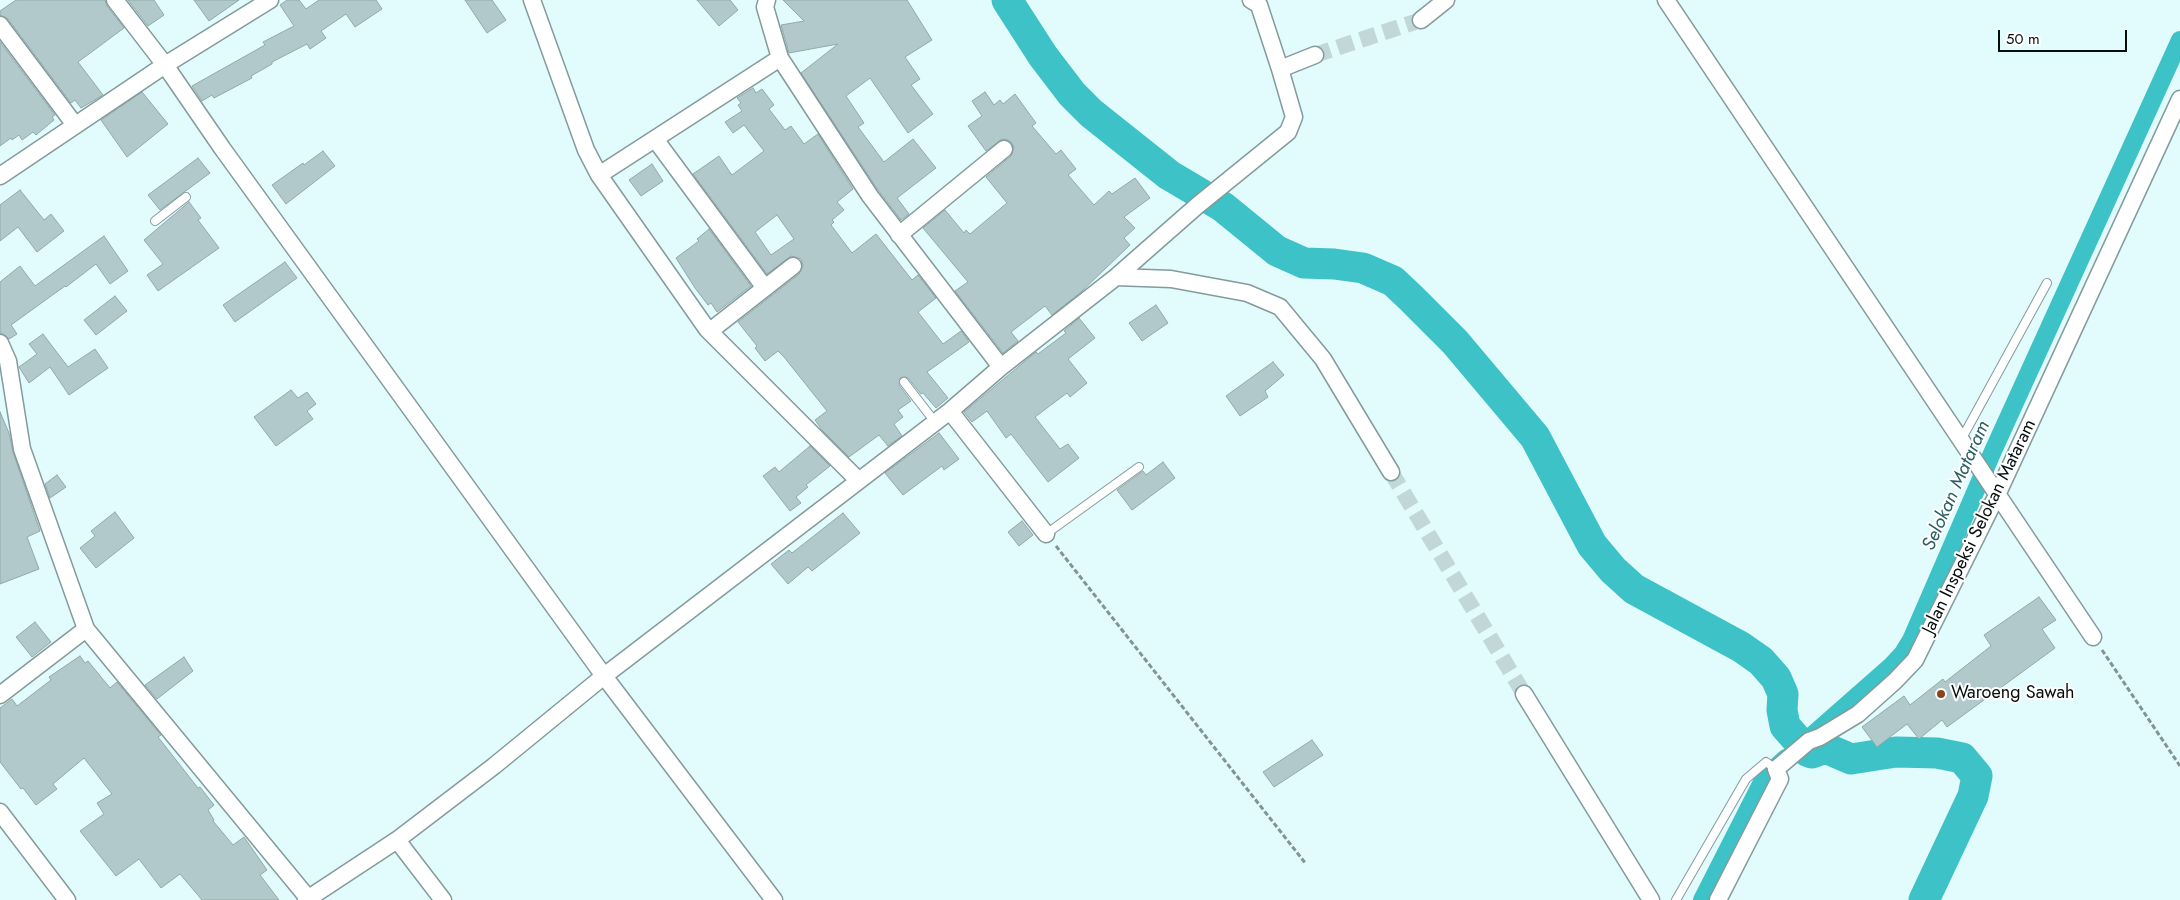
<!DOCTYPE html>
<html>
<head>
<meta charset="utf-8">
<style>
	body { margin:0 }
	#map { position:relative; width:2180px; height:900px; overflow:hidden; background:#e2fbfc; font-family:Jost,sans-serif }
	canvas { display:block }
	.scale { position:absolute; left:1998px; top:30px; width:129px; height:22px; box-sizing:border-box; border:2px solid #050d0d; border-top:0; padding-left:6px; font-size:15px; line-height:18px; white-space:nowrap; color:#050d0d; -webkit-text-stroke:4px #fff; paint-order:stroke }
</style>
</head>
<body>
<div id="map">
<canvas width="2180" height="900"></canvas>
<div class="scale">50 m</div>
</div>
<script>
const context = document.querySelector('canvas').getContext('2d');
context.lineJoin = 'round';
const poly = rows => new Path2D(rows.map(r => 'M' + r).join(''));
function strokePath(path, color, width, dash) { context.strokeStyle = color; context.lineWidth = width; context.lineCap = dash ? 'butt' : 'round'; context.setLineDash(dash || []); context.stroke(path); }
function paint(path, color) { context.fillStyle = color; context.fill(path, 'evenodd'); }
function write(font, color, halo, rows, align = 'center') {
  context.font = font + ' Jost,sans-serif'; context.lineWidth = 4; context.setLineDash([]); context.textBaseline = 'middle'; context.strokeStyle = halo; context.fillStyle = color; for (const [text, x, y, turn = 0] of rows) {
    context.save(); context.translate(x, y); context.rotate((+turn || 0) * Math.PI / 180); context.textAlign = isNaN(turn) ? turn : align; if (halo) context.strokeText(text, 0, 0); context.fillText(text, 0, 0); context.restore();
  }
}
const canal = poly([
	[1808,739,1891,666,1903,653,1911,640,1993,451,2180,40],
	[1702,900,1762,782,1766,776,1786,758]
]);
const river = poly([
	[1007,0,1043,56,1072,94,1091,113,1169,175,1223,207,1277,251,1304,263,1334,264,1363,268,1393,281,1411,298,1455,342,1535,437,1592,545,1613,570,1634,589,1741,647,1761,661,1776,678,1783,694,1782,710,1785,726,1807,751,1812,753,1823,749,1830,750,1851,759,1896,752,1937,753,1962,758,1977,776,1973,796,1924,900]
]);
const building = poly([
	[16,0,105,0,107,6,124,28,78,62,103,95,81,108,75,100,71,103,8,19,0,15,0,11,16,0],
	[128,0,154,0,164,15,148,26,128,0],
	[194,0,239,0,209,21,194,0],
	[287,0,299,0,306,9,319,0,376,0,382,9,355,27,346,14,321,31,326,38,310,49,307,44,272,62,272,64,251,76,252,78,214,98,212,95,202,101,192,86,265,45,263,42,294,26,280,5,287,0],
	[465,0,492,0,506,20,487,33,465,0],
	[697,0,730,0,738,10,719,26,697,0],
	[783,0,907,0,932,40,905,57,920,79,911,85,933,114,908,133,870,78,846,96,864,123,858,127,884,162,913,139,936,168,897,198,909,214,901,220,878,190,801,73,838,44,789,53,781,25,804,21,783,0],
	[0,42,55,115,52,117,54,120,36,135,33,132,22,140,19,135,12,140,11,138,0,146,0,42],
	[753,88,756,93,762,89,774,105,769,109,785,130,791,126,804,144,818,134,853,189,837,202,844,210,832,220,834,222,831,225,852,253,876,234,912,280,918,275,936,298,918,312,943,344,961,331,969,342,927,372,948,398,936,408,923,393,921,394,908,378,904,376,900,378,899,385,911,401,898,410,903,417,894,424,902,436,888,446,879,435,849,457,822,430,815,420,827,411,784,357,778,351,765,361,755,348,757,346,738,322,799,274,803,265,801,259,791,256,767,274,693,174,719,156,732,175,764,151,744,125,733,133,725,122,742,111,738,105,741,103,737,98,753,88],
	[777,215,794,239,771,255,755,232,777,215],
	[142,92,168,124,127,157,101,120,142,92],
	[985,92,994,105,1000,100,1003,104,1015,94,1036,123,1032,126,1056,154,1061,150,1076,169,1068,175,1094,205,1109,191,1112,194,1135,178,1150,198,1124,217,1135,228,1124,238,1130,245,1081,292,1052,315,1045,306,1011,332,1018,341,1003,353,955,291,968,282,923,228,945,210,964,233,966,230,970,234,1007,203,986,177,1011,156,1014,148,1012,143,1008,140,1002,139,986,151,968,126,982,116,972,101,985,92],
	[323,151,335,166,286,204,272,185,303,163,304,165,323,151],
	[198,158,210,173,160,210,148,195,198,158],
	[652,164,663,181,641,196,629,180,652,164],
	[20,190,44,220,51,214,64,231,37,252,18,227,0,241,0,205,20,190],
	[189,202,201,218,198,220,219,248,158,291,147,275,163,264,144,240,189,202],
	[709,229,751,286,717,312,711,303,708,305,695,288,676,258,699,241,697,239,709,229],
	[104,236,128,271,110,284,96,264,66,287,65,286,11,325,17,334,9,339,5,335,0,333,0,282,20,266,35,286,104,236],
	[285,262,297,278,235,322,223,305,285,262],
	[115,296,127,311,96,335,84,320,115,296],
	[1156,305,1168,323,1142,341,1129,323,1156,305],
	[1079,318,1095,338,1068,359,1087,383,1070,397,1067,393,1035,417,1060,449,1068,444,1079,458,1048,482,1011,434,1006,438,987,411,972,422,964,412,1036,352,1038,354,1066,333,1064,331,1079,318],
	[43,334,68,367,95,349,108,368,69,395,50,367,29,383,19,367,37,354,29,344,43,334],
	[1273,362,1284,375,1265,391,1268,397,1240,416,1226,396,1273,362],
	[291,390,298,398,307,392,316,404,307,411,313,419,276,446,254,417,291,390],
	[0,412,9,433,13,452,40,531,27,537,39,569,0,584,0,412],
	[939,433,959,459,944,470,942,466,903,495,885,473,939,433],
	[810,446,830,466,806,485,808,487,796,497,801,503,790,511,763,476,775,467,779,472,810,446],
	[1163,462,1175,478,1132,510,1117,490,1143,471,1146,475,1163,462],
	[57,475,66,487,50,498,45,484,57,475],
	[115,512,134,538,96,568,80,548,95,536,91,531,115,512],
	[843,513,860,533,812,571,808,567,788,584,771,564,789,550,792,553,843,513],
	[1022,521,1033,535,1019,546,1008,532,1022,521],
	[2039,597,2056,620,2042,629,2055,648,1947,727,1942,720,1919,739,1907,724,1877,747,1862,727,1904,696,1910,705,1943,679,1945,682,1991,646,1984,635,2039,597],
	[35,622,51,642,32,657,16,637,35,622],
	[80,656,85,663,88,661,110,688,117,682,161,735,158,737,198,788,200,787,214,805,208,810,214,820,213,821,233,845,244,837,267,870,260,875,279,900,202,900,180,874,161,888,139,859,116,876,80,831,104,814,97,803,112,794,84,758,53,784,57,789,36,805,23,788,21,789,0,762,0,708,12,699,17,706,51,680,49,677,80,656],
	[184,657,193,671,157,699,145,685,184,657],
	[1312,740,1323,755,1274,787,1263,772,1312,740]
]);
const streetTunnel = poly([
	[1315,55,1421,20],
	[1391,472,1524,694]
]);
const path = poly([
	[1056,546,1306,864],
	[2102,650,2180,766]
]);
const lane = poly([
	[155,221,186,197],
	[904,382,935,422],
	[1961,440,2047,283],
	[1046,534,1139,467],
	[1676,900,1746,779,1766,762,1776,769]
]);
const street = poly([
	[115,0,165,65,222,148,604,676,774,900],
	[532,0,586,150,599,175,707,329,858,480],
	[767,0,765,7,780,58,870,196,1001,367],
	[1251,0,1259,5,1280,69,1315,55],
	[1666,0,2093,637],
	[1421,20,1446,0],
	[0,25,75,125],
	[655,139,765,288],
	[599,175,780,58],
	[0,176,165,65,270,0],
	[899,235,1004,149],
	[1116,277,1171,279,1247,293,1280,307,1323,359,1391,472],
	[710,331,793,266],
	[0,343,8,361,22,449,86,629,308,898],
	[950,411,1046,534],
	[1524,694,1651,900],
	[0,695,86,629],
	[0,812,67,900],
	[397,840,443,900],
	[306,900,397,840,494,766,604,676,950,411,1001,367,1116,277,1198,205,1288,132,1294,117,1280,69],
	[1718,900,1780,779,1776,769,1809,741,1820,737,1858,714,1895,681,1915,660,1997,495,2180,99]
]);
const markers = [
	[1941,694,5,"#8a451b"]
];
const streetNames = [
	["Jalan Inspeksi Selokan Mataram",1980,527,-64]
];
const poiNames = [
	["Waroeng Sawah",1951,694]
];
const waterNames = [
	["Selokan Mataram",1957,486,-66]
];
strokePath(canal, '#3cc2c7', 18);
strokePath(river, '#3cc2c7', 31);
paint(building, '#b1c9ca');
strokePath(building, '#92a9aa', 1);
strokePath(streetTunnel, '#c1d7d8', 16, [16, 8]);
strokePath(lane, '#849b9c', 10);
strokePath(street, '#849b9c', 19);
strokePath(path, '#829494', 3, [5, 2.5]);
strokePath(lane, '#fff', 8);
strokePath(street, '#fff', 16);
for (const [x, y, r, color] of markers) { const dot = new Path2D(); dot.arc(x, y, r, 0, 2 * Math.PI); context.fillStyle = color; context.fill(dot); strokePath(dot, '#fff', 2); }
write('18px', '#050d0d', '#fff', streetNames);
write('18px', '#050d0d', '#fff', poiNames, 'left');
write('italic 19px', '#295f61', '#fff', waterNames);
</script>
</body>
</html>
